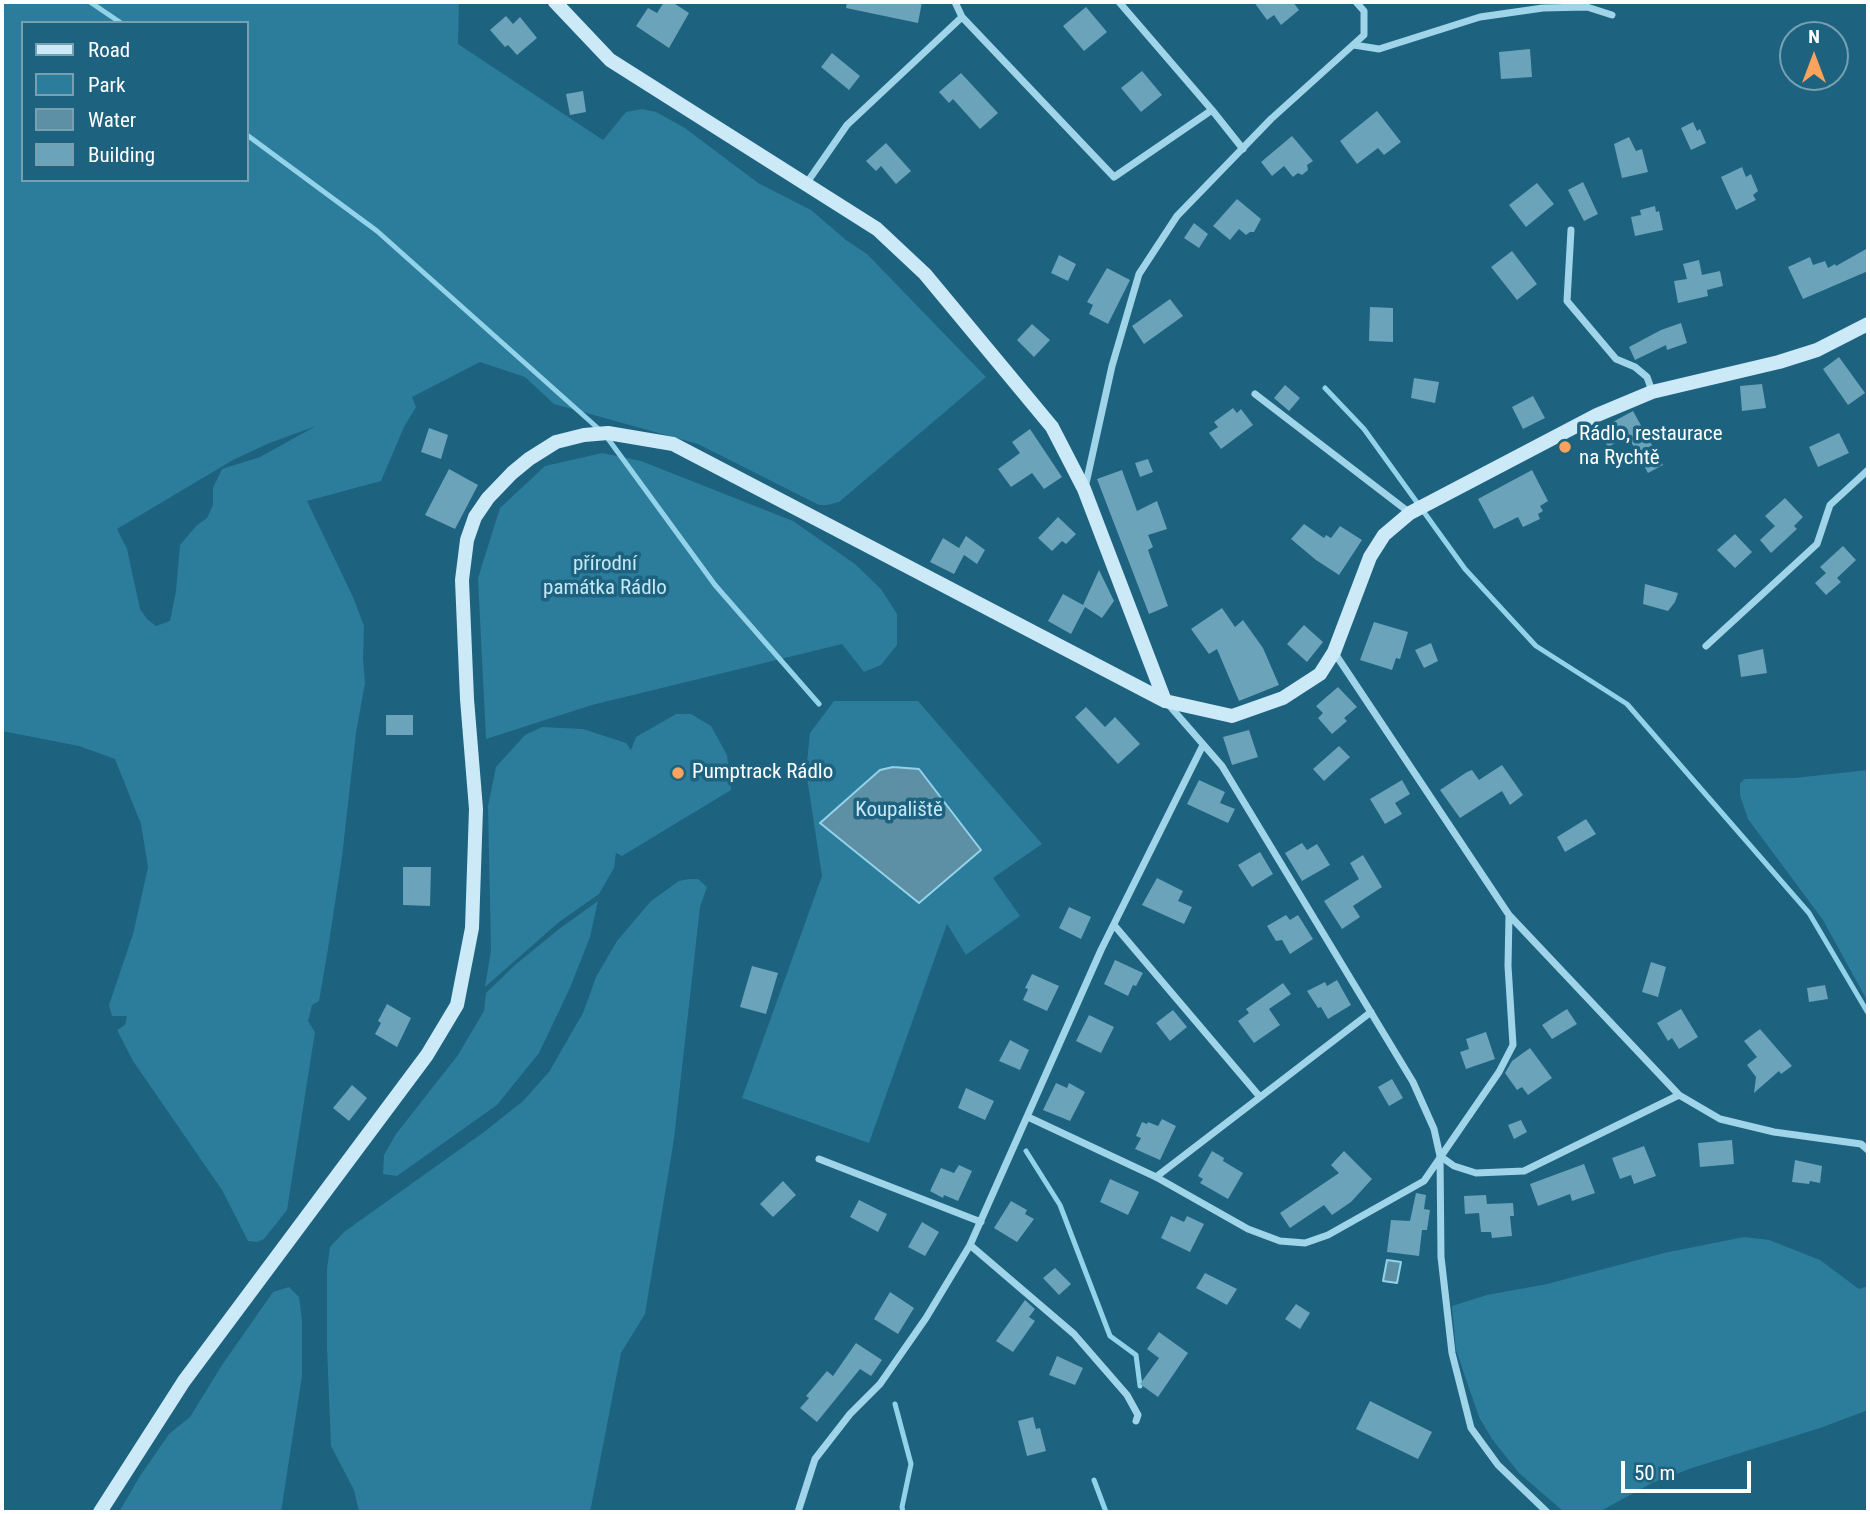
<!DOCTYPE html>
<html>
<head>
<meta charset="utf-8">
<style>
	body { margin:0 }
	#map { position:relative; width:1870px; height:1514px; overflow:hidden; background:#1d627f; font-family:"Roboto Condensed",sans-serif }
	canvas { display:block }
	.frame { position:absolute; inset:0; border:4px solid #fff; pointer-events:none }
	.legend { position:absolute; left:21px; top:21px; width:228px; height:161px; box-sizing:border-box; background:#1d627f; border:2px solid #77a1b2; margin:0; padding:9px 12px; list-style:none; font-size:21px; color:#fff }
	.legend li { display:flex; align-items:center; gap:14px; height:35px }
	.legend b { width:35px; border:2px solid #77a1b2 }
	.north { position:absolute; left:1779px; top:21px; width:70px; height:70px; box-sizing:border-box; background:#1d627f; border:2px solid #77a1b2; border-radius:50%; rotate:0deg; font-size:19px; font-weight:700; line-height:28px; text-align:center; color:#fff }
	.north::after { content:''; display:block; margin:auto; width:24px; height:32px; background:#f9a35e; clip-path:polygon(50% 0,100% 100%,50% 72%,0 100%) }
	.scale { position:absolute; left:1621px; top:1461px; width:130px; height:32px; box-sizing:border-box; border:4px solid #fff; border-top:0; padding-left:9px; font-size:21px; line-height:24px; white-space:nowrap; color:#fff; -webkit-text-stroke:5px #1d627f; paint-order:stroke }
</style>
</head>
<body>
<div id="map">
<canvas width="1870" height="1514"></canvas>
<div class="frame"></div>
<ul class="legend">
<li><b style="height:9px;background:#cbe9f7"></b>Road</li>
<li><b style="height:19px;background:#2c7c9b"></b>Park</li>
<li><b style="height:19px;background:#5d90a4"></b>Water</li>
<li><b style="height:19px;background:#6ba3ba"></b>Building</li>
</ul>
<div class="north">N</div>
<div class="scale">50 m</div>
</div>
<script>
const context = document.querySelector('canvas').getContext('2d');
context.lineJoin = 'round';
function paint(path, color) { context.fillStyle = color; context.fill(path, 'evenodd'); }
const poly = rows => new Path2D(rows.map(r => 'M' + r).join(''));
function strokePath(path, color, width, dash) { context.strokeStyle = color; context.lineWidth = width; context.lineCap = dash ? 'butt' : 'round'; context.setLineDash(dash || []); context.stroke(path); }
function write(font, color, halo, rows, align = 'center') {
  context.font = font + ' "Roboto Condensed",sans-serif'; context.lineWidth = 7; context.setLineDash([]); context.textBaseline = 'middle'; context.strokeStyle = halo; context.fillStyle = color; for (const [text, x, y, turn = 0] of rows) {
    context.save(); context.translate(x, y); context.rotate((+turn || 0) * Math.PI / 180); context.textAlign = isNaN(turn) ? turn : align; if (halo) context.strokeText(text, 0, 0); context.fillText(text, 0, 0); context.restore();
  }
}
const green = poly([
	[2,2,459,2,458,44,603,140,626,112,642,109,656,112,685,128,758,183,811,210,846,240,867,254,986,377,839,502,827,505,819,505,698,444,554,404,525,377,480,362,412,397,416,407,404,427,381,481,307,501,353,597,364,626,363,659,365,683,356,733,342,857,328,949,319,1001,312,1005,308,1021,315,1032,287,1210,264,1239,257,1242,248,1241,222,1190,133,1061,117,1030,125,1025,127,1016,112,1016,109,1005,133,934,148,867,141,824,115,759,79,746,2,731],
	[23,23,247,23,247,180,23,180],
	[316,426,260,457,222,469,213,488,213,505,207,518,196,526,180,545,176,591,170,621,156,626,147,619,140,609,127,549,117,529,233,460,267,444],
	[602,453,641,461,793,521,855,564,881,589,897,614,897,645,881,665,864,672,842,644,592,705,486,739,478,578,500,508,545,466],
	[834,701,918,701,1042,844,993,878,1020,916,966,955,947,924,869,1143,742,1098,822,876,806,771,810,733],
	[676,714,691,714,711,726,727,755,731,790,622,856,616,853,614,868,599,894,559,922,485,987,491,950,488,806,496,767,525,735,542,727,583,729,626,743,631,750,636,737],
	[1868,770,1868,1002,1823,920,1748,819,1740,795,1740,783,1745,779,1794,778],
	[689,879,698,879,707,887,700,907,674,1139,645,1314,621,1353,590,1512,359,1512,354,1490,331,1446,327,1348,327,1269,330,1247,344,1232,484,1132,523,1101,549,1072,583,1013,596,977,617,941,651,901,679,881],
	[598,901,590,937,570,988,539,1053,497,1105,397,1176,383,1174,384,1155,396,1134,458,1055,484,1011,486,993,515,965,559,929],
	[1744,1237,1769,1240,1820,1260,1859,1289,1868,1286,1868,1410,1820,1428,1692,1468,1652,1483,1599,1512,1564,1512,1519,1473,1492,1439,1479,1417,1456,1350,1452,1306,1487,1295,1547,1284,1664,1253],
	[289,1287,299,1297,302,1321,302,1376,281,1512,119,1512,140,1476,169,1434,190,1417,222,1365,273,1292]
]);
const water = poly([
	[893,767,919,769,981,850,919,903,820,823,880,770,893,767],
	[1387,1260,1401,1262,1397,1283,1383,1281,1387,1260]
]);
const stream = poly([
	[90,2,121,23],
	[247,135,377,231,601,431],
	[1325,388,1364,429,1465,569,1536,646,1627,704,1809,913,1868,1013],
	[606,436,715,585,819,704],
	[1026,1151,1060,1205,1110,1336,1136,1355,1140,1386],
	[895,1404,911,1464,902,1507,903,1512],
	[1094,1480,1106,1512]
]);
const building = poly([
	[664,2,672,2,689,13,669,48,636,26,648,8,657,13],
	[847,2,922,2,918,23,846,8],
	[1254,2,1293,2,1299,10,1281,25,1274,15,1267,20],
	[1086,7,1107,32,1084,51,1063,26],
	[506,16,513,24,520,17,537,38,517,55,508,45,505,47,490,30],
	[1530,49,1532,77,1501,79,1499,52],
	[832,53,860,76,849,90,821,67],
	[1142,71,1162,95,1141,112,1121,88],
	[961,73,998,113,980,129,953,99,949,103,939,92],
	[583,91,586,112,570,115,566,94],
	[1377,111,1401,142,1384,155,1378,148,1357,164,1340,141],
	[1693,122,1697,131,1700,129,1706,143,1691,150,1681,128],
	[1292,136,1313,161,1307,165,1308,170,1302,175,1298,173,1293,177,1284,166,1272,176,1261,162],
	[1629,137,1636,151,1642,149,1648,172,1622,178,1614,144],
	[886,143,911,171,896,184,881,166,876,171,866,161],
	[1742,167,1746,177,1751,174,1758,191,1753,195,1756,200,1736,210,1721,177],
	[1583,182,1598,214,1584,221,1568,190],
	[1537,183,1554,204,1526,227,1509,205],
	[1237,199,1261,219,1254,232,1250,232,1246,235,1239,229,1230,240,1213,226],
	[1655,206,1656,212,1659,211,1663,230,1635,236,1631,217,1641,215,1640,210],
	[1194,223,1208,234,1199,248,1184,238],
	[1868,248,1868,271,1803,299,1788,267,1810,257,1813,265,1825,261,1828,268,1835,264,1836,266],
	[1512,251,1537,284,1517,300,1491,267],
	[1059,255,1076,264,1068,281,1051,273],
	[1699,260,1702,275,1720,271,1723,286,1707,290,1708,296,1678,303,1674,281,1687,279,1683,264],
	[1107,268,1130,280,1108,324,1089,314,1093,305,1087,302],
	[1170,299,1183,316,1144,344,1132,326],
	[1370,307,1393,308,1393,342,1369,341],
	[1681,323,1687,343,1667,350,1666,345,1635,360,1629,347,1661,330],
	[1032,324,1050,340,1034,357,1017,340],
	[1839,357,1865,393,1848,405,1823,369],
	[1414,378,1439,382,1435,403,1411,398],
	[1762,384,1766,408,1742,411,1740,386],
	[1285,385,1300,398,1289,411,1274,398],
	[1533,396,1545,418,1523,429,1512,407],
	[1233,408,1237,413,1241,409,1253,425,1221,449,1209,433,1218,427,1214,422],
	[1633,411,1663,465,1648,473,1628,436,1608,447,1598,430],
	[429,428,448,435,441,459,421,452],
	[1030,429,1062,477,1044,489,1032,473,1011,487,998,469,1020,453,1012,442],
	[1839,433,1849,453,1818,467,1809,447],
	[1148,459,1153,472,1140,477,1135,463],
	[449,469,478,485,455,529,425,515],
	[1122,470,1137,511,1157,501,1167,529,1148,535,1153,547,1148,550,1168,606,1149,614,1097,479],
	[1532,470,1548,501,1540,506,1543,511,1538,514,1540,519,1523,527,1518,517,1494,529,1478,499],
	[1785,498,1803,517,1794,526,1797,529,1771,553,1760,540,1775,526,1765,516],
	[1058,517,1076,534,1066,544,1062,541,1052,551,1038,538],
	[1304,524,1324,538,1326,535,1331,538,1340,526,1362,540,1339,575,1316,560,1291,539],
	[1735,534,1752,552,1735,568,1717,550],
	[966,536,985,550,977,564,964,555,954,574,930,562,943,538,959,548],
	[1843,546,1856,560,1837,578,1841,582,1826,595,1815,583,1826,573,1820,567],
	[1099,570,1114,601,1102,618,1085,607,1071,634,1048,621,1063,594,1083,605],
	[1645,584,1678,593,1675,602,1668,611,1643,604],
	[1222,608,1235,627,1243,620,1263,648,1279,685,1239,701,1217,649,1209,654,1191,629],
	[1374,622,1408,632,1400,659,1396,658,1392,670,1360,660],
	[1304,625,1323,642,1307,662,1287,644],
	[1431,643,1438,661,1424,668,1415,650],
	[1763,649,1767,673,1741,677,1738,655],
	[1338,687,1357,707,1344,718,1347,721,1332,734,1318,718,1323,713,1316,706],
	[1086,707,1105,727,1115,717,1140,744,1118,764,1075,717],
	[386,715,413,715,413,735,386,735],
	[1249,730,1258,757,1232,765,1223,737],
	[1339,746,1350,757,1324,781,1313,769],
	[1502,765,1523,795,1510,805,1502,791,1460,818,1440,790,1467,772,1472,770,1479,780],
	[1199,780,1225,792,1220,803,1235,809,1228,823,1187,804],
	[1402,780,1410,794,1395,803,1402,814,1385,824,1370,799],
	[1586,819,1596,834,1565,852,1557,837],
	[1302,843,1307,850,1317,844,1330,865,1302,881,1285,853],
	[1260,852,1273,874,1252,887,1238,865],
	[1363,855,1382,887,1353,906,1360,917,1342,929,1324,901,1359,879,1350,863],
	[403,867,431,867,430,906,403,905],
	[1157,878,1183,891,1178,901,1192,907,1184,924,1142,905],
	[1069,907,1091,917,1081,939,1059,928],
	[1286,915,1290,920,1298,915,1313,939,1290,954,1282,940,1276,941,1267,926],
	[1115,960,1143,973,1136,986,1133,985,1128,996,1104,984],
	[1651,962,1666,967,1658,997,1642,992],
	[752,966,778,973,766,1014,740,1007],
	[1032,974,1059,986,1047,1011,1023,1000,1028,989,1025,988],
	[1337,980,1351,1005,1328,1019,1321,1007,1318,1008,1307,991,1325,982,1327,986],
	[1283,983,1291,994,1269,1009,1280,1025,1254,1043,1238,1021,1249,1013,1246,1009],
	[1825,985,1828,999,1809,1002,1807,988],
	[387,1004,411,1018,397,1047,375,1034,381,1023,378,1021],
	[1567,1009,1577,1024,1552,1039,1542,1025],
	[1681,1009,1698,1037,1679,1049,1672,1038,1668,1041,1657,1023],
	[1173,1010,1187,1027,1170,1041,1156,1023],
	[1089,1015,1114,1027,1101,1053,1076,1041],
	[1760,1029,1792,1066,1781,1074,1779,1071,1754,1093,1756,1077,1747,1065,1757,1057,1744,1041],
	[1486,1032,1495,1059,1466,1069,1460,1052,1469,1049,1466,1039],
	[1010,1040,1029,1050,1020,1070,999,1061],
	[1530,1048,1552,1078,1528,1095,1522,1087,1517,1090,1505,1073,1512,1061],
	[1392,1079,1403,1098,1389,1106,1378,1087],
	[1056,1083,1067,1088,1069,1083,1085,1092,1070,1121,1043,1110],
	[352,1085,367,1098,349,1121,333,1108],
	[966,1088,994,1101,985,1120,958,1108],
	[1162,1119,1176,1126,1160,1160,1135,1149,1141,1138,1136,1136,1142,1122,1147,1124,1148,1122,1158,1126],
	[1521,1120,1527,1132,1514,1139,1508,1125],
	[1732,1140,1734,1164,1700,1167,1698,1143],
	[1644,1146,1656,1176,1634,1184,1631,1175,1620,1179,1612,1158],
	[1212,1151,1224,1158,1223,1161,1243,1173,1228,1199,1200,1183,1203,1179,1198,1176],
	[1344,1151,1372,1179,1351,1202,1332,1215,1324,1205,1290,1228,1280,1213,1339,1173,1331,1165],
	[1795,1160,1822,1166,1820,1183,1810,1181,1809,1184,1792,1182],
	[1584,1164,1595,1193,1572,1201,1570,1194,1538,1206,1530,1184],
	[959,1165,972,1171,958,1201,944,1195,943,1198,930,1191,941,1168,954,1173],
	[1110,1179,1139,1192,1128,1215,1100,1202],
	[783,1181,796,1195,773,1217,760,1204],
	[1416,1193,1426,1195,1424,1209,1430,1210,1427,1230,1422,1230,1419,1256,1387,1252,1391,1220,1410,1221],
	[1486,1195,1487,1204,1513,1203,1514,1216,1510,1216,1512,1236,1492,1238,1491,1232,1481,1232,1479,1213,1465,1214,1464,1196],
	[859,1200,887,1214,878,1232,850,1217],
	[1011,1201,1027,1210,1025,1214,1034,1219,1017,1242,994,1228],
	[1171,1216,1184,1222,1187,1216,1204,1224,1190,1252,1161,1238],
	[922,1222,939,1232,925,1256,908,1247],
	[1055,1268,1071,1284,1059,1295,1043,1278],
	[1205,1273,1237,1289,1227,1305,1196,1288],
	[890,1292,914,1308,898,1334,874,1319],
	[1025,1300,1035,1309,1029,1317,1035,1321,1013,1352,996,1341],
	[1296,1304,1310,1313,1300,1329,1285,1319],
	[1159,1332,1188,1353,1158,1397,1140,1384,1159,1358,1147,1349],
	[856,1343,882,1360,871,1376,860,1369,817,1422,800,1408,809,1398,806,1396,827,1371,833,1376],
	[1057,1356,1083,1368,1075,1385,1049,1375],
	[1370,1401,1432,1432,1418,1459,1356,1429],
	[1033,1417,1036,1429,1040,1428,1046,1451,1027,1456,1018,1421]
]);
const street = poly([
	[955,2,962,17,1114,177,1212,110],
	[1119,2,1212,110,1243,149],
	[1354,45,1379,49,1480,17,1543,8,1587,7,1612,15],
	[806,184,847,125,962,17],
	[1571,230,1567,301,1616,359,1635,367,1647,377,1652,391],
	[1255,394,1410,513],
	[1085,488,1112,366,1139,274,1177,216,1271,119,1364,35,1364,11,1356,2],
	[1706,646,1817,544,1830,505,1868,470],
	[1334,652,1509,915,1679,1095,1720,1119,1774,1132,1861,1144,1868,1150],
	[1168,704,1222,766,1413,1082,1434,1129,1440,1156,1441,1257,1452,1353,1471,1428,1498,1465,1547,1512],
	[1114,925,1260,1097],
	[1028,1117,1156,1177,1248,1229,1280,1241,1305,1243,1328,1235,1424,1181,1499,1072,1513,1045,1508,966,1509,915],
	[1440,1156,1454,1166,1476,1173,1524,1171,1679,1095],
	[819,1159,981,1222],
	[1156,1177,1371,1012],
	[970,1245,1074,1334,1127,1395,1138,1415,1136,1421],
	[798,1512,815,1459,850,1414,880,1384,926,1318,970,1245,1101,950,1203,745]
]);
const secondary = poly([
	[555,2,610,60,877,229,925,274,1052,427,1084,489,1165,701],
	[100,1512,184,1381,427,1055,457,1005,472,928,476,809,467,699,462,580,467,540,475,517,488,498,512,473,529,459,556,442,584,435,608,433,673,444,1165,701,1232,716,1283,698,1320,674,1334,652,1370,557,1384,535,1410,513,1597,415,1652,392,1779,362,1817,350,1868,324]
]);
const markers = [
	[1565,447,7,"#f9a35e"],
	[678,773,7,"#f9a35e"]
];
const poiNames = [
	["Rádlo, restaurace",1579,435],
	["na Rychtě",1579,459],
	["Pumptrack Rádlo",692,773]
];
const parkNames = [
	["přírodní",605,565],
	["památka Rádlo",605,589],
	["Koupaliště",899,811]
];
paint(green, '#2c7c9b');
paint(water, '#5d90a4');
strokePath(water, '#93d3ea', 2);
strokePath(stream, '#93d3ea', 5);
paint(building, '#6ba3ba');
strokePath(street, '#a0d4e9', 7);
strokePath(secondary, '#cbe9f7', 14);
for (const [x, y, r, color] of markers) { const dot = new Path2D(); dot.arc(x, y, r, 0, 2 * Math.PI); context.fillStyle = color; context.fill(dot); strokePath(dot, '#1d627f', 2.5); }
write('21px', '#fff', '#1d627f', poiNames, 'left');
write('21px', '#c4e8f7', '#1d627f', parkNames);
</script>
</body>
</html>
